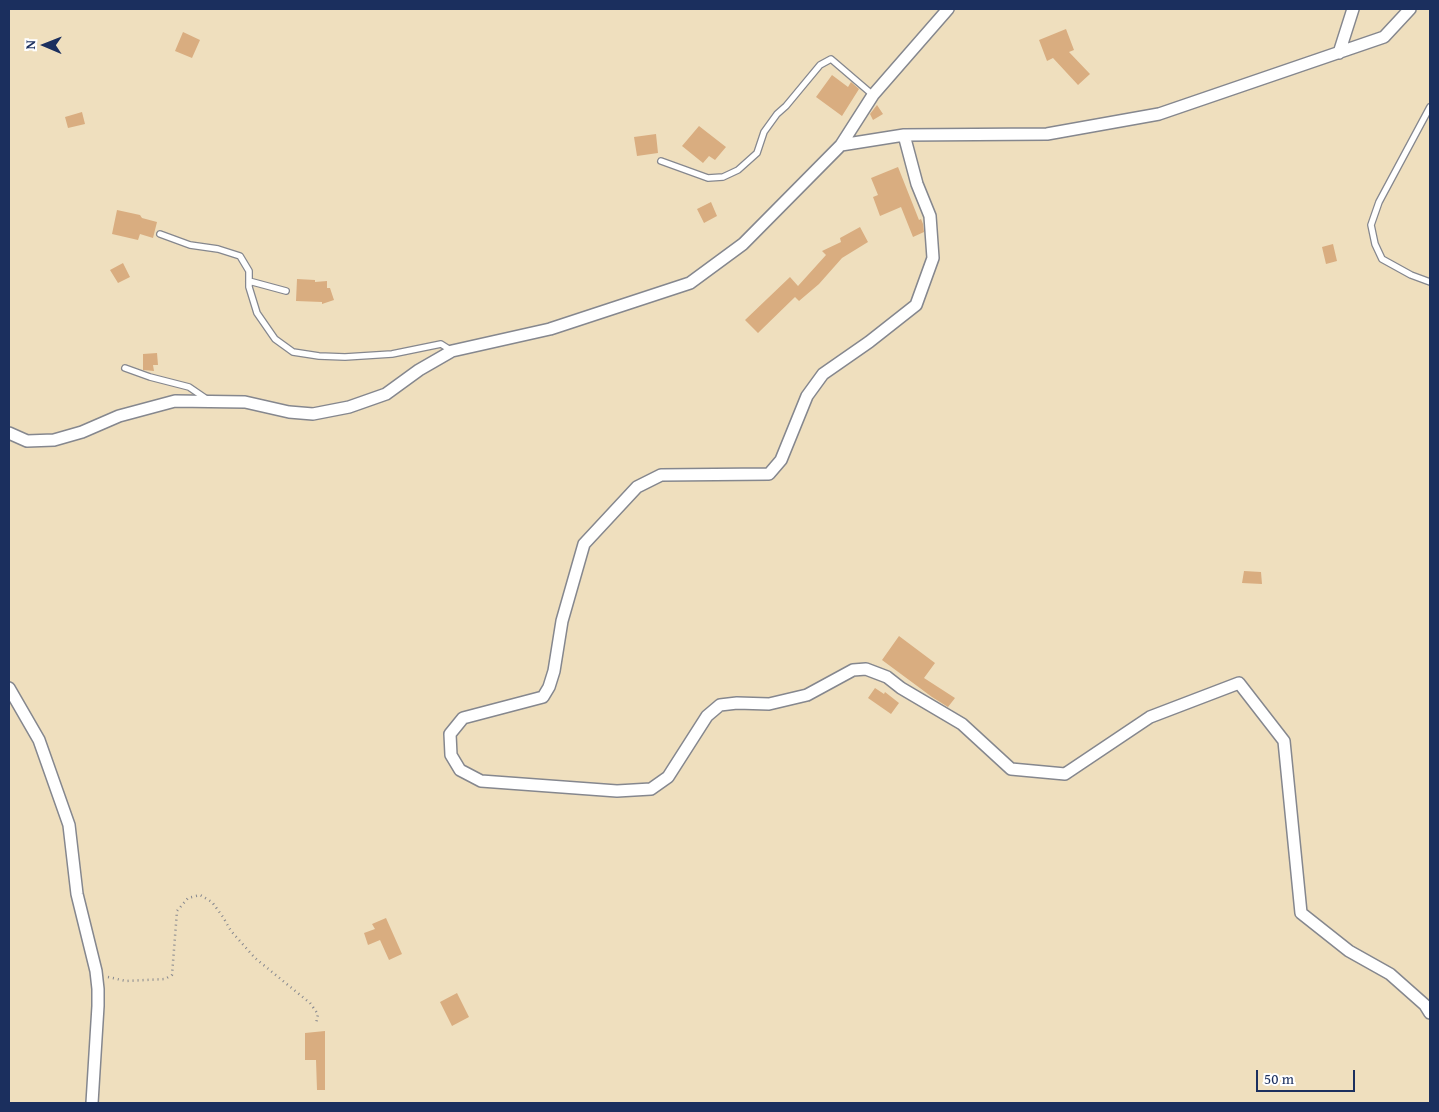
<!DOCTYPE html>
<html>
<head>
<meta charset="utf-8">
<style>
	body { margin:0 }
	#map { position:relative; width:1439px; height:1112px; overflow:hidden; background:#efdfbe; font-family:"Gentium Book Plus",serif }
	canvas { display:block }
	.frame { position:absolute; inset:0; border:10px solid #1b2f5e; pointer-events:none }
	.north { position:absolute; left:20px; top:20px; width:50px; height:50px; -webkit-text-stroke:4px #fff; paint-order:stroke; rotate:271deg; font-size:14px; font-weight:700; line-height:20px; text-align:center; color:#1b2f5e }
	.north::after { content:''; display:block; margin:auto; width:18px; height:22px; background:#1b2f5e; clip-path:polygon(50% 0,100% 100%,50% 72%,0 100%) }
	.scale { position:absolute; left:1256px; top:1070px; width:99px; height:22px; box-sizing:border-box; border:2px solid #1b2f5e; border-top:0; padding-left:6px; font-size:15px; line-height:18px; white-space:nowrap; color:#1b2f5e; -webkit-text-stroke:4px #fff; paint-order:stroke }
</style>
</head>
<body>
<div id="map">
<canvas width="1439" height="1112"></canvas>
<div class="frame"></div>
<div class="north">N</div>
<div class="scale">50 m</div>
</div>
<script>
const context = document.querySelector('canvas').getContext('2d');
context.lineJoin = 'round';
function paint(path, color) { context.fillStyle = color; context.fill(path, 'evenodd'); }
const poly = rows => new Path2D(rows.map(r => 'M' + r).join(''));
function strokePath(path, color, width, dash) { context.strokeStyle = color; context.lineWidth = width; context.lineCap = dash ? 'butt' : 'round'; context.setLineDash(dash || []); context.stroke(path); }
const building = poly([
	[1066,29,1074,50,1069,52,1090,74,1078,85,1053,58,1047,61,1039,40],
	[183,32,200,40,192,58,175,51],
	[832,75,848,87,851,82,859,89,842,116,816,97],
	[877,105,883,114,873,120,870,114],
	[82,112,85,124,68,128,65,117],
	[699,126,726,147,715,160,709,156,703,163,682,146],
	[656,134,658,153,637,156,634,137],
	[898,167,919,220,921,219,923,224,924,232,913,237,901,207,880,216,873,197,878,195,871,178],
	[711,202,717,216,704,223,697,209],
	[117,210,140,215,142,218,157,222,153,238,140,234,138,240,112,234],
	[860,227,868,242,842,258,819,284,799,301,795,297,758,333,745,320,790,277,798,286,826,255,822,251,841,242,840,238],
	[1333,244,1337,261,1326,264,1322,247],
	[123,263,130,277,118,283,110,270],
	[297,279,315,280,315,282,327,281,327,288,330,288,334,300,322,304,322,302,296,301],
	[157,353,158,365,153,365,154,371,143,370,143,354],
	[1244,571,1261,572,1262,584,1242,583],
	[899,636,935,663,924,678,955,698,948,707,932,697,882,660],
	[875,688,884,694,885,692,899,703,891,714,868,698],
	[386,918,402,954,389,960,380,940,368,945,364,933,375,929,372,924],
	[457,993,469,1017,452,1026,440,1002],
	[325,1031,325,1090,317,1090,316,1060,305,1060,305,1033]
]);
const path = poly([
	[108,977,126,981,165,979,172,975,177,911,188,898,200,895,212,902,223,917,231,931,255,958,310,1003,318,1014,316,1024]
]);
const service = poly([
	[1430,107,1379,202,1371,225,1375,244,1382,259,1411,275,1430,282],
	[661,161,708,178,723,177,738,170,757,153,764,132,777,114,786,106,820,65,831,59,873,95],
	[160,234,190,245,218,249,240,256,249,271,249,287,257,313,275,339,293,352,319,356,345,357,392,354,441,344,452,351],
	[249,281,286,291],
	[125,368,150,377,189,387,208,400]
]);
const minor = poly([
	[1339,53,1353,9],
	[904,135,917,184,930,216,933,258,916,305,869,342,823,374,807,396,781,460,769,474,661,475,637,487,584,544,562,621,554,671,549,687,543,697,463,718,450,734,451,755,460,770,481,781,617,791,651,789,668,777,707,716,720,705,737,703,769,704,807,695,853,670,866,669,887,677,901,688,962,724,1011,769,1065,774,1150,717,1239,683,1284,741,1301,913,1349,951,1390,974,1425,1005,1430,1013],
	[841,145,873,95,948,9],
	[9,433,27,441,54,440,82,432,119,416,175,401,245,402,289,412,313,414,349,407,386,394,419,370,452,351,550,329,690,283,743,244,841,145,904,135,1047,134,1159,114,1384,37,1410,9],
	[9,688,39,740,69,825,77,894,96,971,98,989,98,1006,92,1103]
]);
paint(building, '#d9ad80');
strokePath(service, '#85878e', 8);
strokePath(minor, '#85878e', 14);
strokePath(path, '#85878e', 2.5, [1, 4]);
strokePath(service, '#fff', 5.5);
strokePath(minor, '#fff', 11);
</script>
</body>
</html>
